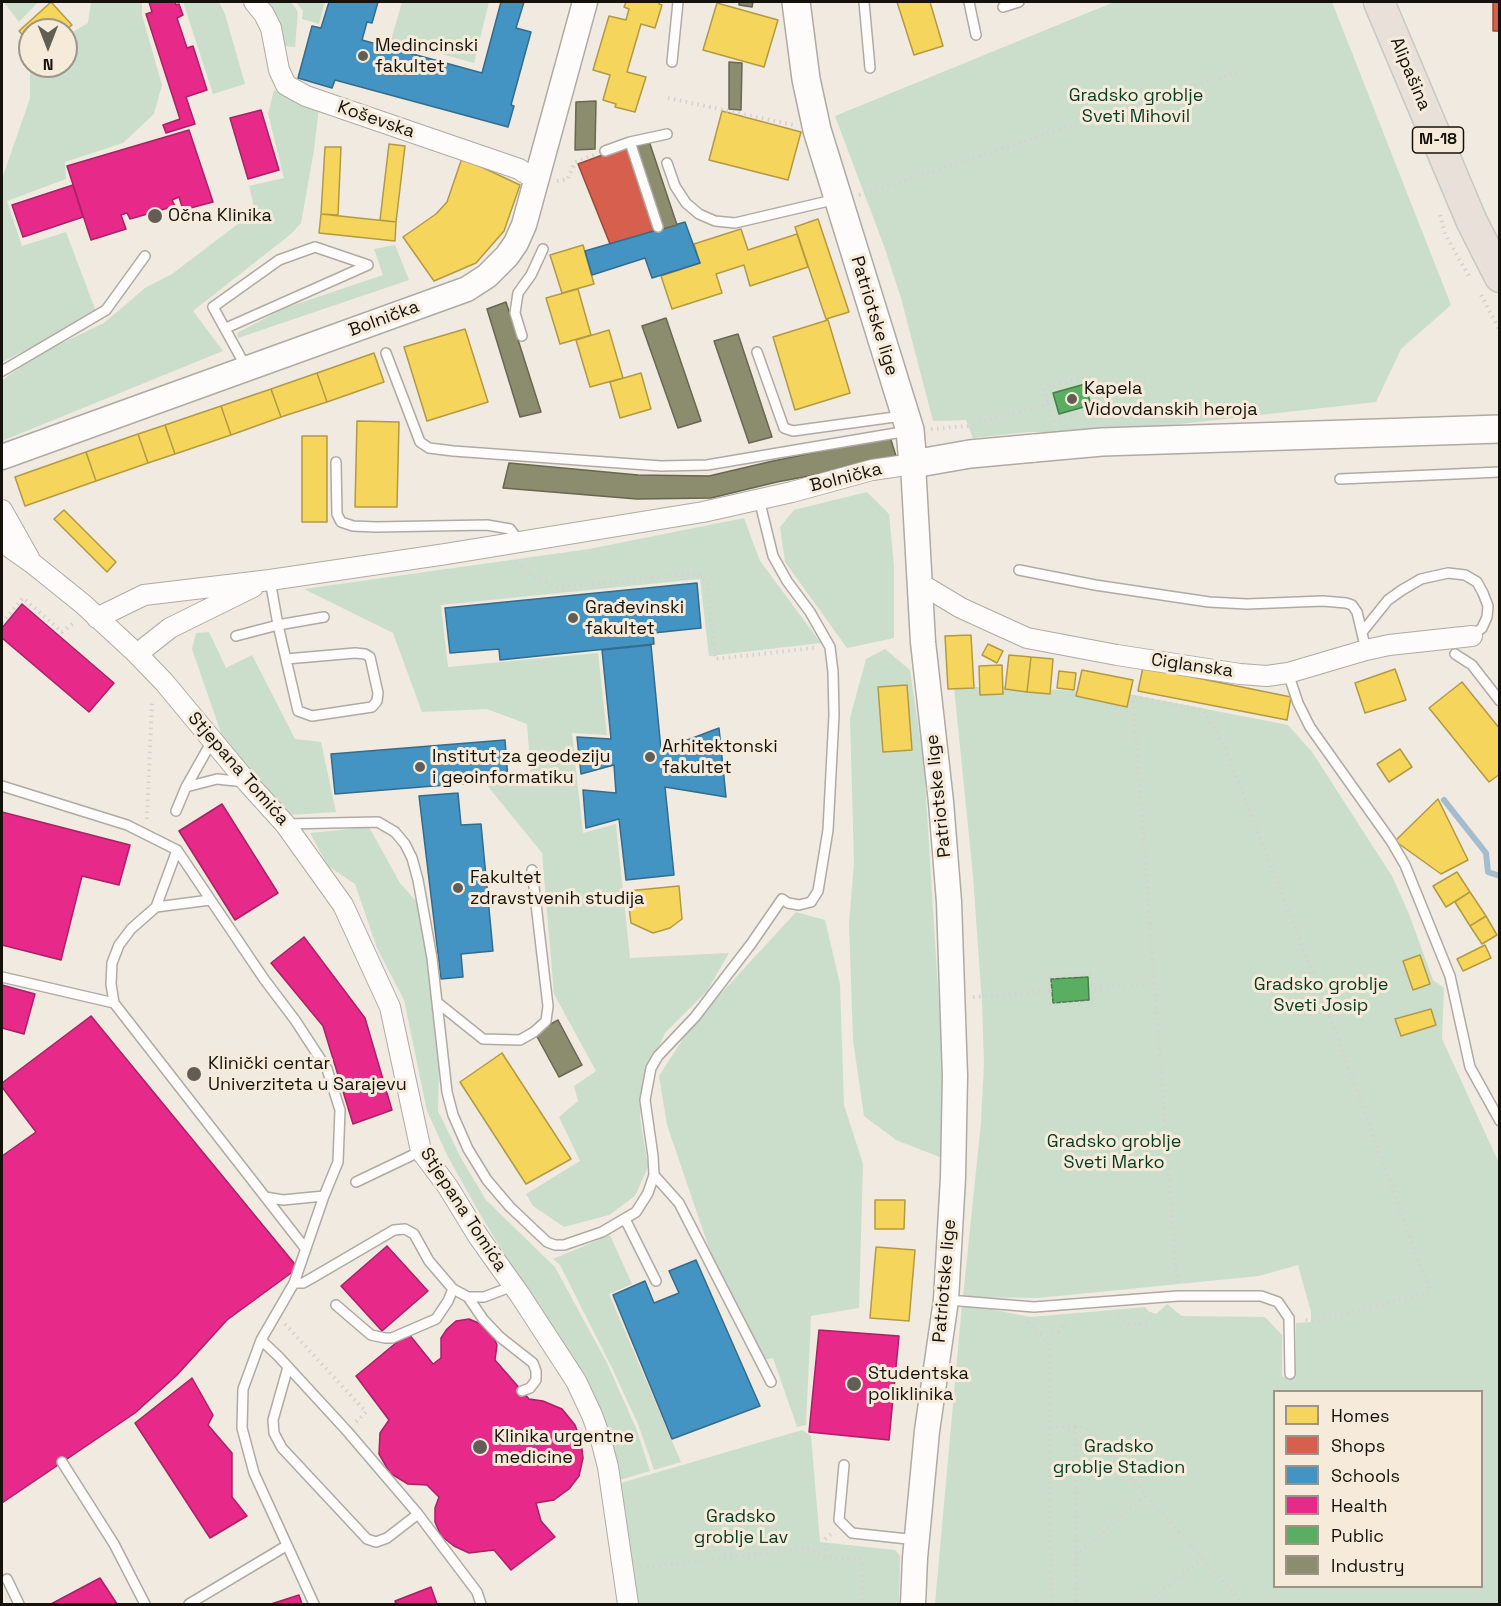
<!DOCTYPE html>
<html>
<head>
<meta charset="utf-8">
<style>
	body { margin:0 }
	#map { position:relative; width:1501px; height:1606px; overflow:hidden; background:#f0eae0; font-family:"Space Grotesk",sans-serif }
	canvas { display:block }
	.frame { position:absolute; inset:0; border:3px solid #15120c; pointer-events:none }
	.legend { position:absolute; left:1273px; top:1390px; width:210px; height:198px; box-sizing:border-box; background:#f6ebda; border:2px solid #9c9488; margin:0; padding:8px 10px; list-style:none; font-size:18px; color:#15120c }
	.legend li { display:flex; align-items:center; gap:12px; height:30px }
	.legend b { width:30px; border:2px solid #9c9488 }
	.north { position:absolute; left:18px; top:18px; width:60px; height:60px; box-sizing:border-box; background:#f6ebda; border:2px solid #9c9488; border-radius:50%; rotate:180deg; font-size:16px; font-weight:700; line-height:24px; text-align:center; color:#15120c }
	.north::after { content:''; display:block; margin:auto; width:21px; height:27px; background:#625e56; clip-path:polygon(50% 0,100% 100%,50% 72%,0 100%) }
</style>
</head>
<body>
<div id="map">
<canvas width="1501" height="1606"></canvas>
<div class="frame"></div>
<ul class="legend">
<li><b style="height:16px;background:#f6d55c"></b>Homes</li>
<li><b style="height:16px;background:#d6604d"></b>Shops</li>
<li><b style="height:16px;background:#4393c3"></b>Schools</li>
<li><b style="height:16px;background:#e7298a"></b>Health</li>
<li><b style="height:16px;background:#5aae61"></b>Public</li>
<li><b style="height:16px;background:#8c8c6e"></b>Industry</li>
</ul>
<div class="north">N</div>
</div>
<script>
const context = document.querySelector('canvas').getContext('2d');
context.lineJoin = 'round';
function paint(path, color) { context.fillStyle = color; context.fill(path, 'evenodd'); }
const poly = rows => new Path2D(rows.map(r => 'M' + r).join(''));
function strokePath(path, color, width, dash) { context.strokeStyle = color; context.lineWidth = width; context.lineCap = dash ? 'butt' : 'round'; context.setLineDash(dash || []); context.stroke(path); }
function write(font, color, halo, rows, align = 'center') {
  context.font = font + ' "Space Grotesk",sans-serif'; context.lineWidth = 6; context.setLineDash([]); context.textBaseline = 'middle'; context.strokeStyle = halo; context.fillStyle = color; for (const [text, x, y, turn = 0] of rows) {
    context.save(); context.translate(x, y); context.rotate((+turn || 0) * Math.PI / 180); context.textAlign = isNaN(turn) ? turn : align; if (halo) context.strokeText(text, 0, 0); context.fillText(text, 0, 0); context.restore();
  }
}
const green = poly([
	[4,2,38,2,19,22],
	[91,2,142,2,142,15,162,85,154,114,123,143,65,162,66,179,7,201,22,246,66,232,97,314,2,362,2,179,30,98,30,58,30,66,66,66,66,36,88,23],
	[183,2,219,2,225,14,245,84,213,94],
	[267,2,291,2,298,12,295,47,284,46,279,19],
	[296,2,325,2,319,24,302,19,303,11],
	[402,2,489,2,474,63,391,40],
	[1114,2,1332,2,1451,305,1401,349,1376,402,1100,433,1030,432,973,438,966,420,933,421,901,298,884,246,835,116],
	[274,90,319,108,314,150,301,223,291,234,193,311,223,351,2,441,2,380,41,353,104,323,145,288,172,274,255,211,249,186,284,178,268,114],
	[395,245,409,280,238,338,237,333,285,308,383,275,374,249],
	[867,492,889,514,894,566,894,638,847,648,785,562,780,527,794,510],
	[744,518,760,561,821,643,709,656,700,579,441,605,448,667,598,653,607,735,572,733,583,833,616,824,630,958,729,953,707,991,665,1033,646,1075,640,1117,648,1167,635,1196,609,1215,564,1227,533,1206,526,1194,580,1161,559,1117,578,1101,574,1086,596,1071,554,994,542,853,486,784,531,778,527,724,487,709,422,712,393,633,304,589,589,549],
	[209,632,226,668,252,655,295,739,321,742,336,812,289,815,222,736,192,649,196,633],
	[885,649,910,670,924,765,942,1052,942,1158,896,1140,864,1116,853,1040,849,923,854,863,850,718,866,659],
	[954,687,1014,687,1134,695,1288,725,1312,752,1392,876,1409,914,1433,980,1444,988,1442,1039,1499,1163,1499,1604,935,1604,962,1304,1031,1317,1145,1307,1148,1311,1156,1314,1167,1304,1182,1316,1265,1317,1282,1335,1282,1377,1296,1377,1296,1323,1311,1322,1311,1312,1298,1265,1259,1276,1038,1298,963,1297,981,1123,984,1064,982,1003,973,876],
	[1274,1392,1482,1392,1482,1586,1274,1586],
	[369,827,400,883,417,902,430,974,439,1065,438,1111,461,1158,486,1200,555,1267,607,1363,636,1428,650,1471,620,1480,583,1382,481,1216,448,1157,427,1111,404,1000,377,948,355,884,328,866,310,833],
	[796,912,825,920,840,984,844,1105,863,1164,859,1308,811,1316,806,1425,797,1427,773,1358,758,1361,709,1248,667,1125,659,1076,692,1025],
	[610,1235,632,1284,609,1294,681,1462,654,1470,638,1424,612,1368,560,1265,553,1259],
	[802,1430,811,1436,820,1542,895,1550,900,1556,899,1604,638,1604,621,1483]
]);
const homes = poly([
	[51,2,72,25,66,30,30,30,30,43,19,31,51,2],
	[626,2,659,2,659,4,662,5,655,28,641,24,627,72,646,77,635,112,615,107,616,104,603,100,610,75,593,70,609,16,626,20,629,9,624,7,626,2],
	[897,2,930,2,943,46,914,55,897,2],
	[717,3,778,20,764,67,703,50,717,3],
	[722,111,801,132,788,180,709,160,722,111],
	[389,144,405,146,396,222,380,220,389,144],
	[325,147,341,147,338,215,321,214,325,147],
	[462,158,520,185,504,231,476,263,434,281,403,237,436,214,447,202,462,158],
	[321,214,396,222,395,241,319,233,321,214],
	[818,219,849,312,826,319,795,227,818,219],
	[741,229,748,250,797,234,808,267,750,286,744,265,716,274,722,293,672,309,661,276,700,263,694,244,741,229],
	[583,245,594,284,562,293,550,255,583,245],
	[578,289,591,335,560,344,546,298,578,289],
	[828,320,850,393,795,410,773,337,828,320],
	[465,329,488,402,427,421,404,347,465,329],
	[609,330,623,378,590,387,576,340,609,330],
	[374,353,384,382,327,402,317,373,374,353],
	[317,373,327,402,281,417,271,389,317,373],
	[641,373,651,409,620,418,610,382,641,373],
	[271,389,281,417,231,435,221,406,271,389],
	[221,406,231,435,175,454,165,425,221,406],
	[357,421,399,422,397,507,355,507,357,421],
	[165,425,175,454,148,463,138,434,165,425],
	[138,434,148,463,96,481,86,452,138,434],
	[302,436,327,436,327,522,302,522,302,436],
	[86,452,96,481,25,506,15,477,86,452],
	[64,510,116,562,107,572,54,519,64,510],
	[971,635,974,688,948,689,945,636,971,635],
	[988,644,1003,651,997,663,982,655,988,644],
	[1009,655,1031,657,1027,692,1005,689,1009,655],
	[1031,657,1053,659,1050,694,1027,692,1031,657],
	[1002,665,1003,694,980,695,979,666,1002,665],
	[1143,667,1291,697,1287,720,1138,691,1143,667],
	[1395,669,1406,700,1365,713,1355,683,1395,669],
	[1082,670,1133,680,1127,707,1076,696,1082,670],
	[1059,671,1076,673,1074,690,1057,688,1059,671],
	[1462,682,1500,729,1500,774,1489,782,1429,708,1462,682],
	[907,685,912,750,883,752,878,687,907,685],
	[1400,749,1412,767,1389,782,1377,764,1400,749],
	[1438,799,1468,860,1441,874,1395,841,1438,799],
	[1457,872,1470,892,1446,907,1433,886,1457,872],
	[679,886,682,919,670,928,653,933,631,923,627,891,679,886],
	[1470,892,1486,916,1470,926,1455,902,1470,892],
	[1486,916,1497,935,1482,944,1470,926,1486,916],
	[1485,945,1491,958,1463,971,1457,959,1485,945],
	[1420,955,1430,984,1413,990,1403,961,1420,955],
	[1431,1009,1436,1025,1401,1036,1395,1019,1431,1009],
	[502,1053,571,1159,526,1184,460,1082,502,1053],
	[875,1200,905,1200,904,1229,875,1229,875,1200],
	[876,1247,915,1250,909,1321,870,1318,876,1247]
]);
const shops = poly([
	[1493,2,1500,2,1500,31,1493,31,1493,2],
	[627,146,655,231,610,244,578,164,627,146]
]);
const schools = poly([
	[329,2,378,2,372,23,367,22,362,40,482,73,501,2,524,2,516,28,531,32,511,105,514,106,508,127,335,80,332,88,298,78,312,26,321,28,329,2],
	[685,222,700,263,652,278,645,258,592,275,585,251,685,222],
	[697,583,701,628,653,633,654,644,500,660,499,649,450,653,445,608,697,583],
	[651,645,661,750,719,728,726,797,665,787,674,875,626,880,619,819,586,828,583,790,616,793,614,765,581,774,577,737,611,739,602,650,651,645],
	[505,740,508,780,335,794,331,754,505,740],
	[458,793,461,825,481,824,493,951,461,954,463,977,441,979,419,796,458,793],
	[696,1260,760,1406,672,1439,613,1295,645,1281,654,1303,679,1293,669,1271,696,1260]
]);
const health = poly([
	[149,2,175,2,176,5,179,4,183,15,177,18,187,48,193,46,207,90,186,97,195,124,166,133,163,125,180,119,146,14,152,12,149,2],
	[261,110,279,170,248,179,230,118,261,110],
	[189,130,213,202,183,210,179,197,172,200,175,206,130,219,127,213,121,215,126,229,91,240,67,166,189,130],
	[73,185,83,217,23,237,12,205,73,185],
	[22,604,114,683,89,712,2,638,2,628,22,604],
	[222,804,278,893,235,920,179,831,222,804],
	[2,812,130,845,119,885,82,876,61,960,2,945,2,812],
	[304,937,365,1018,392,1110,353,1124,323,1026,271,963,304,937],
	[2,985,35,994,24,1034,2,1028,2,985],
	[91,1016,298,1268,227,1320,177,1375,135,1413,2,1503,2,1156,36,1132,2,1087,2,1083,91,1016],
	[387,1246,428,1291,382,1331,341,1286,387,1246],
	[469,1319,481,1324,492,1333,497,1345,495,1360,529,1399,543,1401,562,1409,575,1425,581,1441,583,1458,579,1476,569,1489,554,1500,536,1503,541,1521,555,1537,511,1570,494,1550,469,1553,454,1546,441,1536,435,1522,435,1508,439,1497,427,1485,408,1484,390,1473,379,1454,380,1433,389,1420,356,1376,408,1333,433,1364,441,1358,441,1338,447,1329,456,1321,469,1319],
	[819,1330,899,1336,889,1440,809,1432,819,1330],
	[192,1378,213,1415,208,1425,232,1453,232,1497,247,1516,210,1538,135,1423,192,1378],
	[100,1578,117,1604,51,1604,100,1578],
	[431,1587,437,1604,396,1604,395,1601,431,1587],
	[299,1595,302,1604,271,1604,299,1595]
]);
const public = poly([
	[1085,384,1091,405,1059,414,1053,393,1085,384],
	[1088,977,1089,1000,1053,1003,1051,979,1088,977]
]);
const industry = poly([
	[739,2,753,2,752,7,739,5,739,2],
	[729,62,742,63,741,110,729,109,729,62],
	[596,101,595,149,575,150,576,102,596,101],
	[649,141,677,225,663,229,636,145,649,141],
	[506,302,541,412,520,417,487,309,506,302],
	[666,318,701,421,678,428,642,326,666,318],
	[738,334,772,437,749,443,714,341,738,334],
	[890,437,896,456,851,468,777,482,711,498,637,499,503,488,509,463,638,475,709,476,773,461,890,437],
	[558,1020,582,1065,559,1077,535,1033,558,1020]
]);
const stream = poly([
	[1444,800,1486,853,1488,872,1500,876]
]);
const path = poly([
	[668,98,794,125],
	[557,181,568,179,575,162,594,155],
	[859,195,1237,72],
	[1440,215,1445,234,1470,278],
	[1481,295,1500,331],
	[1092,394,1147,381],
	[931,429,968,426,1048,404,1053,421,1097,409,1088,376,1044,388,1048,404],
	[516,562,528,573,558,588,697,573,708,585,715,659,814,648],
	[2,623,23,598,62,632,75,622],
	[147,819,152,700],
	[1050,991,1051,1005,1094,1002,1093,988],
	[973,997,1050,991,1049,977,1092,974,1093,988,1154,984],
	[1177,1283,1133,698,1136,697,1203,710,1223,743,1330,1017,1430,1292,1318,1321,1304,1320],
	[1119,1316,1130,1325,1148,1323,1152,1313],
	[1028,1322,1049,1343,1051,1604],
	[285,1324,366,1412,356,1422],
	[1040,1333,1058,1332,1069,1320],
	[1050,1427,1075,1427,1077,1604],
	[1075,1427,1085,1427,1243,1604],
	[1076,1556,1146,1495],
	[825,1557,825,1539,832,1533],
	[641,1568,806,1548,825,1557,862,1559,862,1604],
	[1145,1604,1202,1559]
]);
const service = poly([
	[864,2,870,68],
	[969,2,976,35],
	[1003,7,1019,2],
	[672,62,678,2],
	[630,142,658,227],
	[605,151,630,142,667,134],
	[667,163,675,186,686,203,699,214,715,221,735,223,837,199],
	[226,328,368,265,315,247,279,260,213,307,246,367],
	[522,336,515,313,518,293,531,275,543,249],
	[757,352,784,428,793,431,902,416],
	[386,353,420,442,429,448,453,451,661,466,707,465,908,431],
	[2,371,106,310,145,256],
	[336,462,337,514,341,522,353,526,376,527,487,525,510,529,520,542],
	[1340,479,1500,472],
	[1019,570,1095,585,1209,602,1247,604,1323,601,1346,603,1352,605,1357,612,1366,650],
	[270,580,278,625,298,711,312,716,372,707,377,701,378,693,370,657,365,654,355,653,286,659],
	[1363,631,1388,600,1402,590,1421,579,1448,573,1465,575,1477,582,1483,593,1488,606,1487,617,1482,628,1472,636],
	[236,636,278,625,324,617],
	[1455,654,1472,665,1500,701],
	[1288,673,1298,703,1310,727,1391,841,1405,865,1450,976,1470,1067,1500,1121],
	[2,786,127,825,177,850,264,979,295,1020,327,1069,340,1110,338,1162,324,1196,294,1283,261,1340,243,1389,242,1428,254,1473,314,1604],
	[186,787,217,779,245,782],
	[176,811,186,787,212,741],
	[285,824,378,822,395,832,405,844,412,858,418,880,432,958,447,1092,453,1115,468,1149,487,1180,510,1207,547,1242,555,1245,564,1245,602,1232,636,1212,648,1193,654,1175,653,1156,645,1100,651,1068,658,1056,695,1017,751,944,782,899,788,903,799,905,811,902,818,891,828,830,834,715,833,672,830,647,810,612,787,581,773,556,759,499],
	[177,850,156,907,131,929,119,945,112,963,111,984,114,1003,305,1248],
	[156,907,210,900],
	[2,977,114,1003],
	[438,1003,483,1039,520,1040,534,1032,546,1021,548,1006,532,870],
	[654,1175,679,1203,771,1382],
	[356,1182,421,1151],
	[265,1197,283,1200,324,1196],
	[625,1219,656,1281],
	[294,1283,303,1283,312,1278,394,1230,405,1229,414,1234,429,1261,453,1289,468,1297,484,1297,513,1286],
	[468,1297,483,1319,500,1337,533,1363,536,1371,536,1380,530,1388,522,1391],
	[948,1300,1034,1307,1178,1296,1261,1296,1278,1302,1289,1318,1290,1374],
	[336,1305,371,1335,385,1338,392,1338,436,1319,448,1301,453,1289],
	[261,1340,278,1356,347,1431,418,1514,477,1592,481,1604],
	[288,1367,273,1420,274,1433,282,1448,367,1539,376,1542,387,1538,418,1514],
	[62,1462,114,1544,145,1604],
	[844,1465,839,1520,852,1533,917,1540],
	[7,1579,19,1604],
	[189,1604,286,1546]
]);
const minor = poly([
	[254,2,264,14,271,28,279,70,286,85,306,96,519,169,536,180],
	[2,510,29,558],
	[2,542,32,563,83,604,137,654,164,682,247,782,285,824,343,905,390,1007,421,1151,448,1187,478,1236,520,1295,576,1381,592,1415,601,1440,608,1467,628,1604],
	[921,584,961,608,1027,638,1117,655,1240,674,1267,676,1288,673,1366,650,1389,645,1472,636],
	[97,618,144,595,270,580,446,554,703,512,792,492,872,470,913,464],
	[137,654,170,628,253,587]
]);
const tertiary = poly([
	[2,457,467,289,487,276,507,256,516,243,524,225,585,2],
	[913,1604,915,1558,927,1431,946,1300,953,1177,955,1076,949,902,941,802,923,642,913,464]
]);
const secondary = poly([
	[796,2,806,79,817,130,910,430,913,464,970,454,1035,448]
]);
const primary = poly([
	[1379,2,1472,222,1500,277]
]);
const secondaryBridge = poly([
	[1035,448,1102,442,1500,429]
]);
const markers = [
	[363,56,6,"#625e56"],
	[155,216,8,"#625e56"],
	[1072,399,6,"#625e56"],
	[573,618,6,"#625e56"],
	[650,757,6,"#625e56"],
	[420,767,6,"#625e56"],
	[458,888,6,"#625e56"],
	[194,1074,8,"#625e56"],
	[854,1384,8,"#625e56"],
	[480,1447,8,"#625e56"]
];
const shields = [
	[1438,140,51]
];
const shieldNames = [
	["M-18",1438,140]
];
const poiNames = [
	["Medincinski",375,46],
	["fakultet",375,67],
	["Očna Klinika",168,216],
	["Kapela",1084,389],
	["Vidovdanskih heroja",1084,410],
	["Građevinski",585,608],
	["fakultet",585,629],
	["Arhitektonski",662,747],
	["fakultet",662,768],
	["Institut za geodeziju",432,757],
	["i geoinformatiku",432,778],
	["Fakultet",470,878],
	["zdravstvenih studija",470,899],
	["Klinički centar",208,1064],
	["Univerziteta u Sarajevu",208,1085],
	["Studentska",868,1374],
	["poliklinika",868,1395],
	["Klinika urgentne",494,1437],
	["medicine",494,1458]
];
const streetNames = [
	["Alipašina",1410,74,67],
	["Koševska",376,120,19],
	["Patriotske lige",874,316,73],
	["Bolnička",384,319,-20],
	["Bolnička",846,478,-14],
	["Ciglanska",1192,666,8],
	["Stjepana Tomića",238,769,49],
	["Patriotske lige",939,796,-96],
	["Stjepana Tomića",463,1210,57],
	["Patriotske lige",945,1281,-85]
];
const parkNames = [
	["Gradsko groblje",1136,96],
	["Sveti Mihovil",1136,117],
	["Gradsko groblje",1321,985],
	["Sveti Josip",1321,1006],
	["Gradsko groblje",1114,1142],
	["Sveti Marko",1114,1163],
	["Gradsko",1119,1447],
	["groblje Stadion",1119,1468],
	["Gradsko",741,1517],
	["groblje Lav",741,1538]
];
paint(green, '#cbdecc');
paint(homes, '#f6d55c');
strokePath(homes, '#b29a44', 1.5);
paint(shops, '#d6604d');
strokePath(shops, '#9c493a', 1.5);
paint(schools, '#4393c3');
strokePath(schools, '#356c8c', 1.5);
paint(health, '#e7298a');
strokePath(health, '#a82264', 1.5);
paint(public, '#5aae61');
strokePath(public, '#457f48', 1.5);
paint(industry, '#8c8c6e');
strokePath(industry, '#686751', 1.5);
strokePath(stream, '#a4bccc', 6);
strokePath(service, '#afaaa3', 12);
strokePath(minor, '#afaaa3', 22);
strokePath(tertiary, '#afaaa3', 27);
strokePath(secondary, '#afaaa3', 30);
strokePath(primary, '#cbc8c3', 33);
strokePath(path, '#d4d2d0', 4, [1.5, 4.5]);
strokePath(service, '#fdfcfa', 9);
strokePath(minor, '#fdfcfa', 20);
strokePath(tertiary, '#fdfcfa', 24);
strokePath(secondary, '#fdfcfa', 27);
strokePath(primary, '#e8e0d9', 30);
strokePath(secondaryBridge, '#afaaa3', 30, []);
strokePath(secondaryBridge, '#fdfcfa', 27);
for (const [x, y, r, color] of markers) { const dot = new Path2D(); dot.arc(x, y, r, 0, 2 * Math.PI); context.fillStyle = color; context.fill(dot); strokePath(dot, '#f6ebda', 2); }
for (const [x, y, w] of shields) { const box = new Path2D(); box.roundRect(x - w / 2, y - 13, w, 26, 4.5); context.fillStyle = '#f6ebda'; context.fill(box); strokePath(box, '#15120c', 1.5); }
write('bold 16px', '#15120c', null, shieldNames);
write('18px', '#15120c', '#f6ebda', poiNames, 'left');
write('18px', '#15120c', '#f6ebda', streetNames);
write('18px', '#063c23', '#f6ebda', parkNames);
</script>
</body>
</html>
